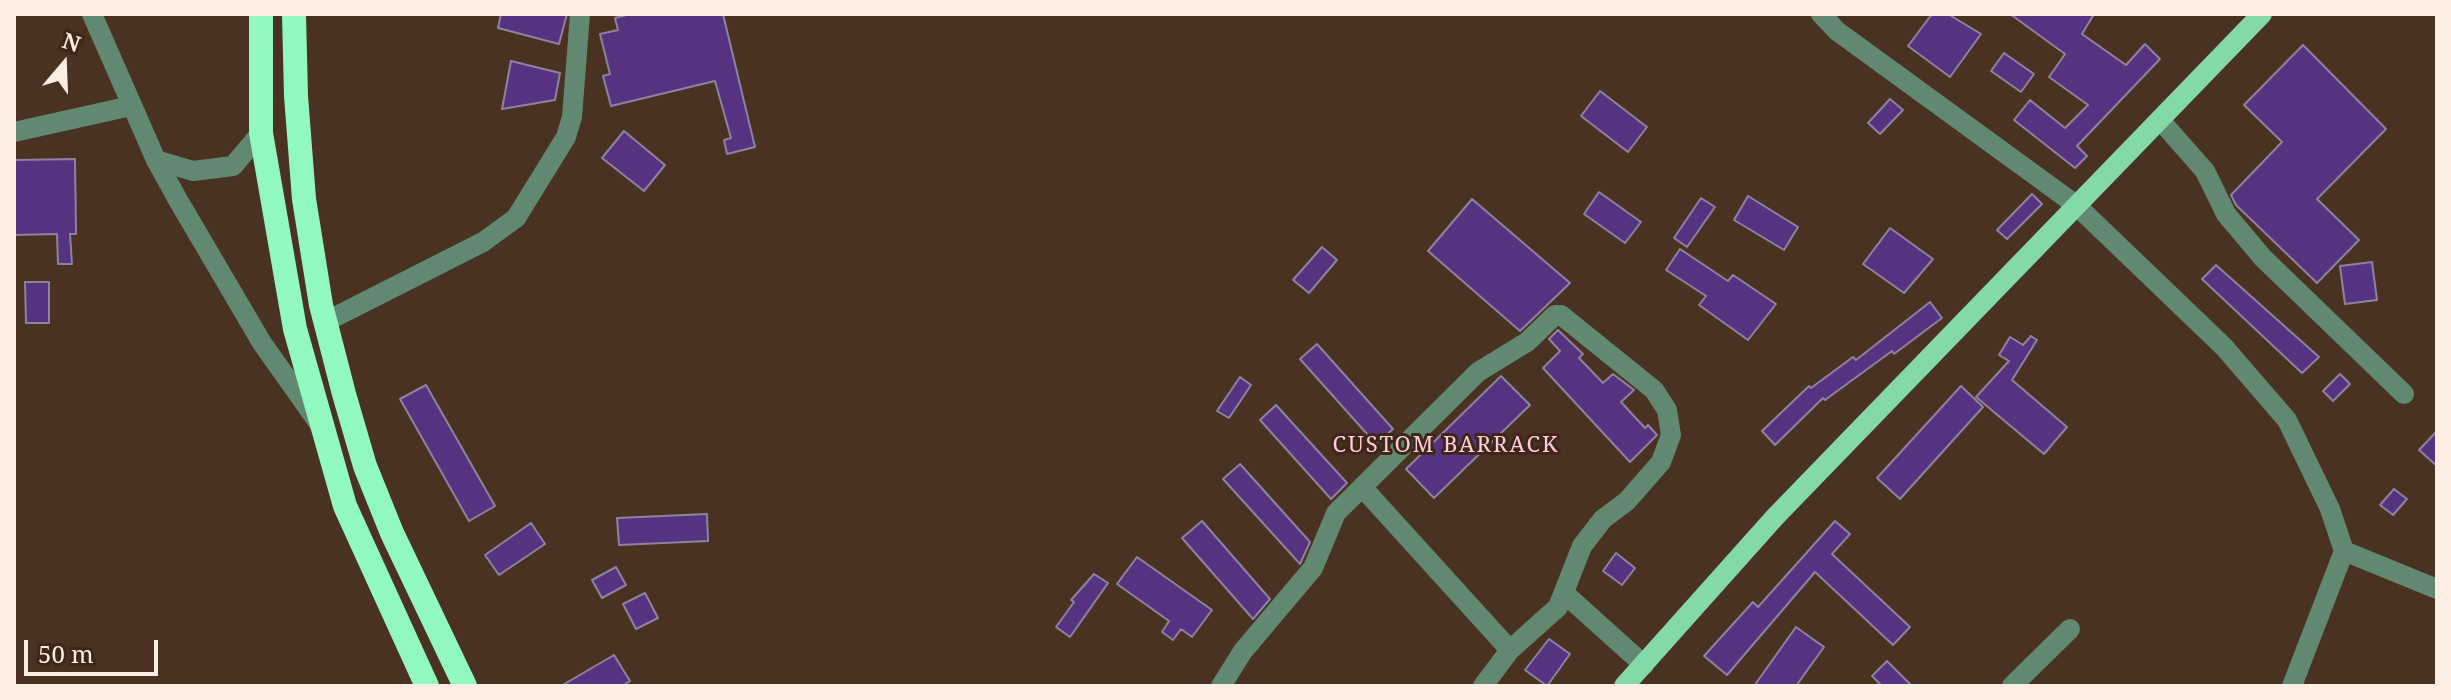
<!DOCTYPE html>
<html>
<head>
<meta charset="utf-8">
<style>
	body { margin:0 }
	#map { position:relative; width:2451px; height:700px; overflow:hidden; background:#493221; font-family:"Noto Serif",serif }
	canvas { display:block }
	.frame { position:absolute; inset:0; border:16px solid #fdeee4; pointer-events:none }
	.north { position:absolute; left:24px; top:24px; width:80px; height:80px; -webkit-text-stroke:6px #3e2718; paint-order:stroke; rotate:19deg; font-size:22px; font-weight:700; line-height:32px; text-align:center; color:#fdeee4 }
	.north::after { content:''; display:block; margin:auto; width:28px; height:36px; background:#fdeee4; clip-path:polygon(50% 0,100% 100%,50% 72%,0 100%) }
	.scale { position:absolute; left:24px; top:640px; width:134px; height:36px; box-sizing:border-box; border:4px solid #fdeee4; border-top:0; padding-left:10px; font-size:24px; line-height:28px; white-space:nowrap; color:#fdeee4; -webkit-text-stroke:6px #3e2718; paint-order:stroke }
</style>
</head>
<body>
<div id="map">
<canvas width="2451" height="700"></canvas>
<div class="frame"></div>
<div class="north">N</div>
<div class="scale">50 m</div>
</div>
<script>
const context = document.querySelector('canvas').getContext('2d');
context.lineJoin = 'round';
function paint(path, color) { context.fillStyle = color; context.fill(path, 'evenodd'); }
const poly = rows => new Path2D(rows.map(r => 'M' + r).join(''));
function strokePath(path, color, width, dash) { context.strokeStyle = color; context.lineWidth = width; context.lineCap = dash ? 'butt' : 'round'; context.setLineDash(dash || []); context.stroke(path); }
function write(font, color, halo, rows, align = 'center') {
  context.font = font + ' "Noto Serif",serif'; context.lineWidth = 6; context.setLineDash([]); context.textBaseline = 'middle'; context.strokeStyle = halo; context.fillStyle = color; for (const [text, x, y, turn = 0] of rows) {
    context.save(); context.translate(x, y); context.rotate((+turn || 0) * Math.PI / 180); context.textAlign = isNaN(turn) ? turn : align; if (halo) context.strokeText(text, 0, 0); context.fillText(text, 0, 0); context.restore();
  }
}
const building = poly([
	[501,14,567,14,559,44,498,28,501,14],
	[630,14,723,14,755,147,727,154,724,140,731,138,715,81,611,106,603,76,610,74,600,34,618,30,615,18,630,14],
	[1932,14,1948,14,1981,34,1950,77,1908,46,1932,14],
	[2010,14,2094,14,2082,34,2126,65,2145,44,2160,59,2077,146,2087,156,2075,168,2014,120,2030,100,2065,128,2088,105,2049,77,2065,54,2010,14],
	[2303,45,2386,129,2317,199,2359,240,2317,283,2236,205,2231,195,2282,142,2244,105,2303,45],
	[2004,53,2034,74,2021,92,1991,71,2004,53],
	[511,61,560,73,555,100,502,109,511,61],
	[1600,91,1647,127,1628,152,1581,116,1600,91],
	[1890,99,1903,110,1880,134,1868,123,1890,99],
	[624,131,665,165,644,191,602,158,624,131],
	[75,159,76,234,70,234,72,264,58,264,57,234,14,235,14,160,75,159],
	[1599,192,1641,222,1625,243,1584,214,1599,192],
	[2032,194,2042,204,2007,239,1997,230,2032,194],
	[1748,196,1798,227,1784,250,1734,220,1748,196],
	[1701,198,1715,207,1687,247,1674,238,1701,198],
	[1472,199,1570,283,1520,331,1428,251,1472,199],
	[1890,228,1933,259,1904,293,1863,264,1890,228],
	[1322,247,1337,260,1309,293,1293,280,1322,247],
	[1680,249,1728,281,1733,275,1776,304,1748,340,1699,305,1706,296,1666,270,1680,249],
	[2372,262,2377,300,2345,304,2340,266,2372,262],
	[2216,265,2319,357,2302,373,2202,279,2216,265],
	[25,282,49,282,49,323,26,323,25,282],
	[1930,302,1942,318,1894,354,1892,351,1825,400,1823,398,1775,445,1762,431,1809,386,1811,388,1853,357,1856,360,1930,302],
	[1558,330,1583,354,1579,358,1603,383,1613,374,1634,390,1621,402,1645,428,1648,425,1657,435,1630,462,1543,368,1560,351,1549,339,1558,330],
	[2031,336,2037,340,2012,380,2067,427,2044,454,1976,397,2009,361,1999,355,2010,337,2023,345,2031,336],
	[1317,344,1393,429,1376,444,1300,359,1317,344],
	[2340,374,2350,384,2333,401,2323,391,2340,374],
	[1501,376,1530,405,1434,498,1406,469,1501,376],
	[1240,377,1251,385,1229,418,1217,411,1240,377],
	[426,385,495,506,469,521,400,399,426,385],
	[1961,386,1983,407,1900,499,1877,478,1961,386],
	[1276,405,1347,483,1331,499,1260,420,1276,405],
	[2437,431,2437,466,2419,450,2437,431],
	[1240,464,1310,542,1300,564,1223,479,1240,464],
	[2394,489,2407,499,2393,515,2380,505,2394,489],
	[707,514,708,541,619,545,617,518,707,514],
	[1202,521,1270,599,1253,619,1182,538,1202,521],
	[1835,521,1850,534,1832,554,1910,627,1893,645,1815,572,1727,675,1704,656,1753,602,1758,607,1835,521],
	[531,523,545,544,499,575,485,555,531,523],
	[1616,553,1635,568,1622,585,1603,571,1616,553],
	[1137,557,1212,610,1192,637,1181,629,1173,640,1162,632,1169,621,1117,584,1137,557],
	[616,567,626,585,602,598,592,580,616,567],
	[1094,574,1108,583,1070,637,1056,627,1074,602,1071,600,1094,574],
	[645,593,658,618,636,629,623,604,645,593],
	[1796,627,1824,647,1796,686,1754,686,1796,627],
	[1549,639,1570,654,1547,686,1525,670,1549,639],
	[614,655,630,681,622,686,561,686,614,655],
	[1887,661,1912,686,1882,686,1872,676,1887,661]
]);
const minor = poly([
	[92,14,156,160,178,200,262,343,318,422],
	[1821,14,1837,31,2076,205,2224,347,2287,420,2330,509,2344,551,2292,686],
	[2160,120,2205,171,2226,214,2263,258,2404,394],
	[14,132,131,106],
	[156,160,193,171,233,166,261,133],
	[325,322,483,242,516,218,566,137,572,117,580,14],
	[1362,487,1510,650],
	[2344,551,2437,589],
	[1564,593,1644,665],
	[1221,686,1243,651,1313,568,1336,513,1478,372,1527,342,1555,315,1561,315,1654,390,1667,410,1671,435,1661,462,1627,501,1603,519,1582,546,1558,607,1510,650,1483,686],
	[2012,686,2070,629]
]);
const major = poly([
	[1624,686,1775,517,2262,14]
]);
const highway = poly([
	[261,14,261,133,295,329,345,506,427,686],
	[294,14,296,96,304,199,321,305,344,394,365,466,392,533,465,686]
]);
const neighbourhoodNames = [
	["CUSTOM BARRACK",1446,446]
];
paint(building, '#563380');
strokePath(building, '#8d839f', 2);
strokePath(minor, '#618971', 20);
strokePath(major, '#84d9a9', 20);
strokePath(highway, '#91f8bf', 24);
context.letterSpacing = '2px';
write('22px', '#ffccda', '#3e2718', neighbourhoodNames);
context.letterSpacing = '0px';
</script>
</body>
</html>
